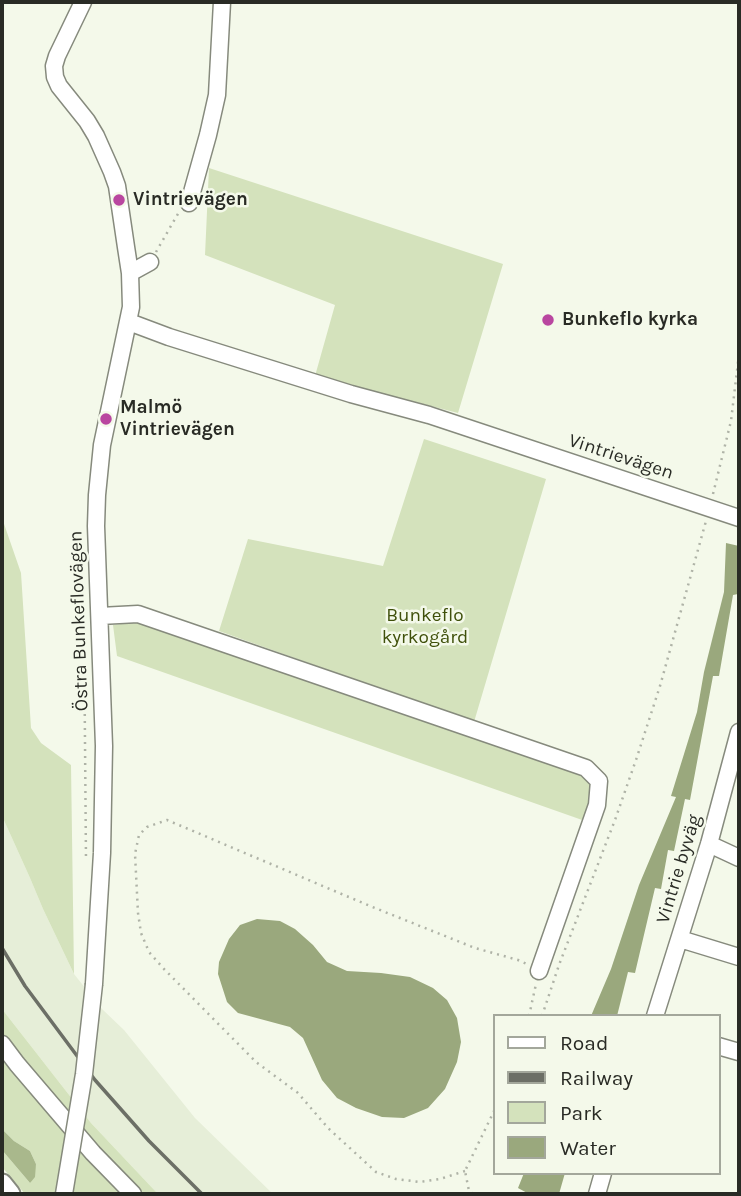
<!DOCTYPE html>
<html>
<head>
<meta charset="utf-8">
<style>
	body { margin:0 }
	#map { position:relative; width:741px; height:1196px; overflow:hidden; background:#f4f9ea; font-family:Karla,sans-serif }
	canvas { display:block }
	.frame { position:absolute; inset:0; border:4px solid #292b25; pointer-events:none }
	.legend { position:absolute; left:493px; top:1014px; width:228px; height:161px; box-sizing:border-box; background:#f4f9ea; border:2px solid #a3a79b; margin:0; padding:9px 12px; list-style:none; font-size:21px; color:#292b25 }
	.legend li { display:flex; align-items:center; gap:14px; height:35px }
	.legend b { width:35px; border:2px solid #a3a79b }
</style>
</head>
<body>
<div id="map">
<canvas width="741" height="1196"></canvas>
<div class="frame"></div>
<ul class="legend">
<li><b style="height:9px;background:#fff"></b>Road</li>
<li><b style="height:9px;background:#6c6f66"></b>Railway</li>
<li><b style="height:19px;background:#d4e2bc"></b>Park</li>
<li><b style="height:19px;background:#9aa87d"></b>Water</li>
</ul>
</div>
<script>
const context = document.querySelector('canvas').getContext('2d');
context.lineJoin = 'round';
function paint(path, color) { context.fillStyle = color; context.fill(path, 'evenodd'); }
const poly = rows => new Path2D(rows.map(r => 'M' + r).join(''));
function strokePath(path, color, width, dash) { context.strokeStyle = color; context.lineWidth = width; context.lineCap = dash ? 'butt' : 'round'; context.setLineDash(dash || []); context.stroke(path); }
function write(font, color, halo, rows, align = 'center') {
  context.font = font + ' Karla,sans-serif'; context.lineWidth = 5; context.setLineDash([]); context.textBaseline = 'middle'; context.strokeStyle = halo; context.fillStyle = color; for (const [text, x, y, turn = 0] of rows) {
    context.save(); context.translate(x, y); context.rotate((+turn || 0) * Math.PI / 180); context.textAlign = isNaN(turn) ? turn : align; if (halo) context.strokeText(text, 0, 0); context.fillText(text, 0, 0); context.restore();
  }
}
const built = poly([
	[2,816,30,878,43,909,74,974,102,1009,124,1030,195,1118,273,1194,158,1194,91,1123,2,1009]
]);
const green = poly([
	[209,168,503,264,458,413,315,376,335,305,205,255],
	[424,439,546,479,474,722,219,631,248,539,383,566],
	[2,518,21,573,31,728,41,743,71,765,74,974,43,909,30,878,2,816],
	[144,621,578,773,592,785,591,801,585,821,117,656,113,625],
	[2,1009,91,1123,158,1194,25,1194,2,1167,2,1150,30,1183,36,1164,30,1151,14,1141,2,1129]
]);
const forest = poly([
	[2,1129,14,1141,30,1151,36,1164,35,1177,30,1183,2,1150]
]);
const water = poly([
	[726,543,739,546,738,594,733,595,719,676,713,676,690,800,685,799,674,851,668,850,661,889,655,888,635,973,628,972,617,1016,591,1016,611,969,639,885,676,797,671,796,697,712,704,672,724,592],
	[257,919,280,921,295,929,313,945,327,962,347,971,381,973,410,977,433,988,447,1000,457,1018,461,1042,457,1062,445,1089,428,1108,404,1118,382,1117,356,1108,337,1098,322,1080,303,1038,290,1027,238,1013,227,1002,218,974,219,962,229,939,240,925],
	[524,1173,565,1173,559,1194,529,1194,518,1188]
]);
const path = poly([
	[156,252,179,212],
	[713,494,731,421,739,354],
	[84,623,86,861],
	[529,1016,536,984],
	[542,1016,559,965,615,820,637,757,660,686,706,521],
	[465,1171,440,1179,420,1182,396,1179,376,1172,328,1128,298,1093,256,1062,164,969,149,952,141,933,138,913,135,854,139,835,147,827,167,820,370,906,475,948,518,960,527,964],
	[473,1194,469,1191,465,1171,494,1111]
]);
const minor = poly([
	[83,2,57,56,54,66,55,77,59,86,87,121,96,136,112,172,117,186,126,247,130,273,131,307,102,445,97,495,96,526,104,746,102,853,94,984],
	[189,203,208,135,217,95,222,2],
	[130,273,150,262],
	[129,322,169,337,351,394,429,415,739,518],
	[100,616,138,614,586,768,599,781,597,805,539,971],
	[709,844,739,858],
	[680,939,739,957],
	[655,1016,709,844,739,732],
	[2,1044,17,1064,93,1153,133,1194],
	[718,1046,739,1052],
	[597,1194,603,1173]
]);
const major = poly([
	[2,1184,10,1194]
]);
const rail = poly([
	[2,948,25,986,95,1080,149,1141,202,1194]
]);
const minorBridge = poly([
	[64,1194,84,1074,94,984]
]);
const markers = [
	[119,200,7,"#b946a0"],
	[548,320,7,"#b946a0"],
	[106,419,7,"#b946a0"]
];
const poiNames = [
	["Vintrievägen",133,200],
	["Bunkeflo kyrka",562,320],
	["Malmö",120,408],
	["Vintrievägen",120,430]
];
const streetNames = [
	["Vintrievägen",621,457,18],
	["Östra Bunkeflovägen",79,621,-92],
	["Vintrie byväg",679,869,-73]
];
const parkNames = [
	["Bunkeflo",425,616],
	["kyrkogård",425,638]
];
paint(built, '#e6eed8');
paint(green, '#d4e2bc');
paint(forest, '#a9b88c');
paint(water, '#9aa87d');
strokePath(minor, '#868a7d', 19);
strokePath(major, '#868a7d', 23);
strokePath(path, '#afb3a7', 2.5, [2, 5]);
strokePath(minor, '#fff', 16);
strokePath(major, '#fff', 19);
strokePath(rail, '#6c6f66', 3.5);
strokePath(minorBridge, '#868a7d', 19, []);
strokePath(minorBridge, '#fff', 16);
for (const [x, y, r, color] of markers) { const dot = new Path2D(); dot.arc(x, y, r, 0, 2 * Math.PI); context.fillStyle = color; context.fill(dot); strokePath(dot, '#f4f9ea', 2.5); }
write('bold 19px', '#292b25', '#f4f9ea', poiNames, 'left');
write('19px', '#292b25', '#f4f9ea', streetNames);
write('19px', '#3f500a', '#f4f9ea', parkNames);
</script>
</body>
</html>
